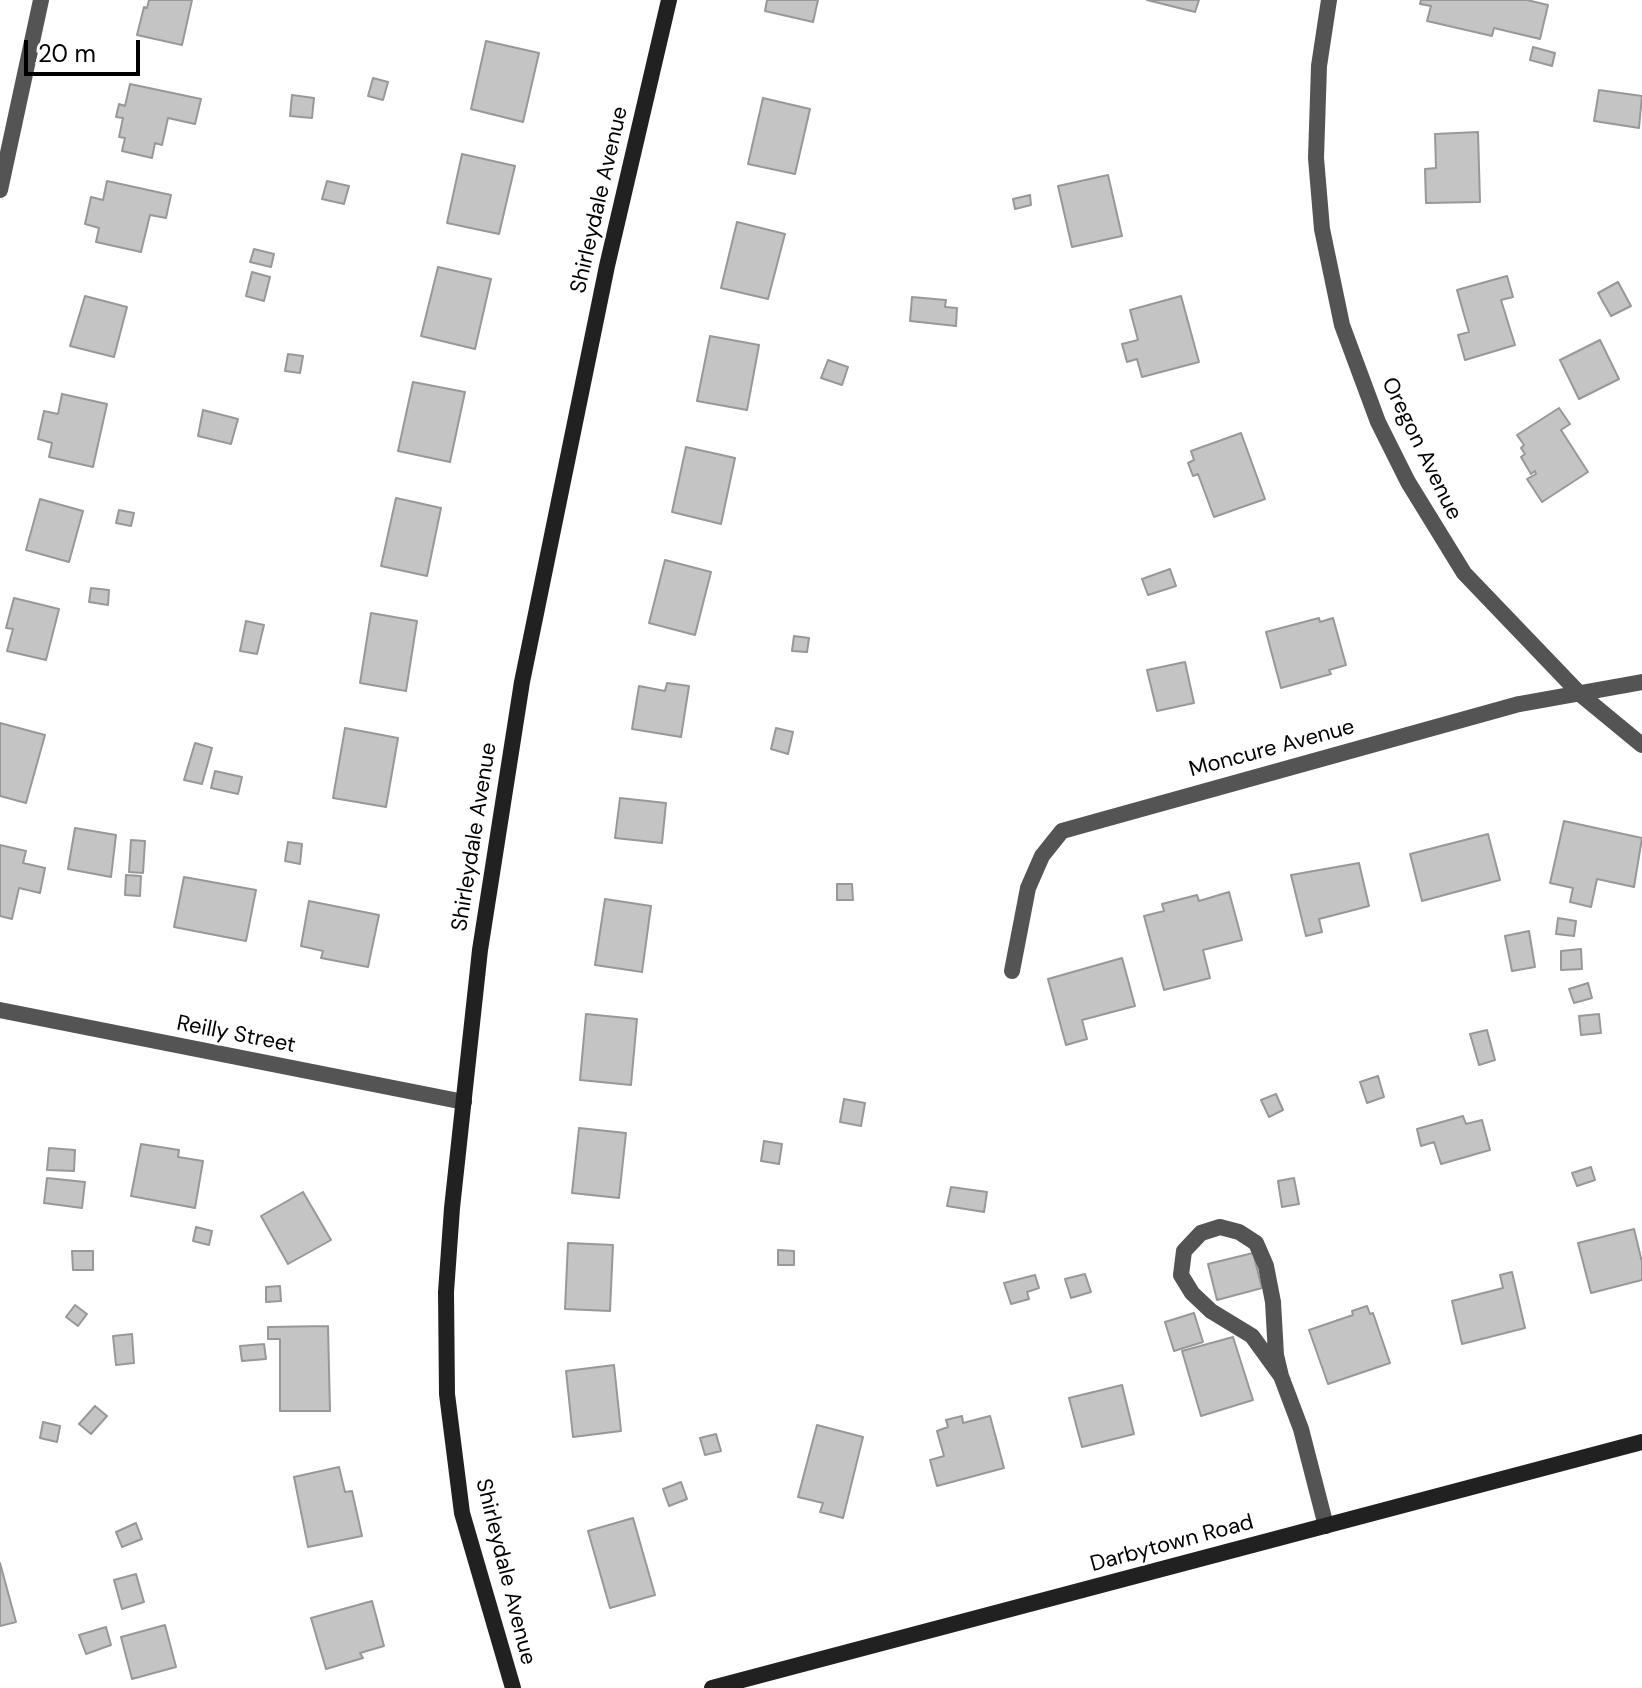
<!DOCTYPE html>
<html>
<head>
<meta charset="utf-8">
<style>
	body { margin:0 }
	#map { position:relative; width:1642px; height:1688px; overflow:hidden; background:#fff; font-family:"DM Sans",sans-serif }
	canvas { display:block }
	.scale { position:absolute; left:24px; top:40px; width:116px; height:36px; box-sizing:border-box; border:4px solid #000; border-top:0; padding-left:10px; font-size:24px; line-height:28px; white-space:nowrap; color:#000; -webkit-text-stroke:6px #fff; paint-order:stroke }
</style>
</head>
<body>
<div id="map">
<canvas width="1642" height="1688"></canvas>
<div class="scale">20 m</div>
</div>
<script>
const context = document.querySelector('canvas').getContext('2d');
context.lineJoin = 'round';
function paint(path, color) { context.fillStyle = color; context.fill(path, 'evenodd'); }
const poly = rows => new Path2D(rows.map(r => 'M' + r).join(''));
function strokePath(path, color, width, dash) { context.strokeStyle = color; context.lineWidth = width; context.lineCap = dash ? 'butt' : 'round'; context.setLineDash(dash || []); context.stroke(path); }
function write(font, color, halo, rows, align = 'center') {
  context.font = font + ' "DM Sans",sans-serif'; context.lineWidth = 6; context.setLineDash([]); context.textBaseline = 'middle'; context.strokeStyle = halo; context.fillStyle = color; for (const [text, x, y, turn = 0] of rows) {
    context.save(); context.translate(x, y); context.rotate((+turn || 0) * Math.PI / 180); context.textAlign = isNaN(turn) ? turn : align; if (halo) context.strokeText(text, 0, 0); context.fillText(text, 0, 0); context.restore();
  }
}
const building = poly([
	[149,0,192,0,182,45,137,35,144,7,147,8,149,0],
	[767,0,818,0,813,22,765,11,767,0],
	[1147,0,1199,0,1195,12,1147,0],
	[1421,0,1527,0,1548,5,1540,39,1494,28,1492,36,1427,21,1431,6,1420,4,1421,0],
	[486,41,539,53,523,122,471,109,486,41],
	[1533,47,1555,53,1552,66,1530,60,1533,47],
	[373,78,388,82,383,100,368,96,373,78],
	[130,84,201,99,195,124,168,118,162,145,155,143,152,158,122,151,125,138,119,137,123,118,116,117,119,104,125,106,130,84],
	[1599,90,1642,96,1639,128,1594,121,1599,90],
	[292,95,314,98,312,118,290,116,292,95],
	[763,98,810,109,795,174,748,164,763,98],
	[1478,132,1480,202,1426,203,1425,169,1436,168,1435,134,1478,132],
	[462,154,515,166,499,234,447,223,462,154],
	[1108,175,1122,236,1072,247,1058,186,1108,175],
	[107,181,171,195,166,218,150,215,141,252,96,242,99,228,85,224,91,197,103,200,107,181],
	[327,181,349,186,344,204,322,199,327,181],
	[1030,195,1031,205,1015,209,1013,199,1030,195],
	[737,222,785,234,768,299,721,288,737,222],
	[254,249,274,254,271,267,250,262,254,249],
	[438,267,491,279,475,349,421,336,438,267],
	[252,272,270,277,264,301,246,296,252,272],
	[1507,276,1513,297,1501,300,1515,345,1465,360,1458,335,1469,332,1457,290,1507,276],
	[1618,282,1631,306,1611,316,1598,293,1618,282],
	[85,296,127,307,114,357,70,346,85,296],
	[1181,296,1199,362,1142,377,1137,359,1127,362,1122,344,1138,340,1130,310,1181,296],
	[912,297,946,300,945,307,957,308,956,326,910,321,912,297],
	[710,336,759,345,747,410,697,401,710,336],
	[1600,340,1619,379,1579,399,1560,360,1600,340],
	[288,354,303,356,300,373,285,371,288,354],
	[828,360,848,367,842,385,821,378,828,360],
	[413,382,465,392,450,462,398,451,413,382],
	[62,394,107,404,93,467,49,457,52,443,38,439,44,411,58,414,62,394],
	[1559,408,1570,424,1561,430,1588,472,1542,502,1527,479,1536,474,1535,471,1531,474,1521,457,1525,454,1521,448,1524,445,1517,435,1559,408],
	[203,410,238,419,231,444,198,436,203,410],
	[1241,433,1265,499,1214,517,1198,474,1193,476,1188,463,1194,460,1191,451,1241,433],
	[686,447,735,458,721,524,672,512,686,447],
	[396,498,441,508,427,576,381,566,396,498],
	[40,499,83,511,69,562,26,550,40,499],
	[119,510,134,513,131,526,116,523,119,510],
	[665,560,711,572,695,635,649,623,665,560],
	[1170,569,1176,586,1148,595,1142,579,1170,569],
	[91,588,109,590,108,605,89,602,91,588],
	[14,598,59,609,46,660,7,651,13,629,6,628,14,598],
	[371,613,417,621,406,691,360,683,371,613],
	[1319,618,1320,622,1333,618,1346,665,1329,670,1331,674,1281,688,1266,632,1319,618],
	[246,621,264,625,257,654,240,651,246,621],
	[794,636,809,638,807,652,792,651,794,636],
	[1185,662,1194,703,1157,711,1147,670,1185,662],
	[667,683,689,686,681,737,632,729,639,686,665,691,667,683],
	[0,723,45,735,26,803,0,796,0,723],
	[345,728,398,738,386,807,333,798,345,728],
	[776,728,793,732,788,754,771,749,776,728],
	[195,743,212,748,202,784,184,780,195,743],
	[215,771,242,777,238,794,211,788,215,771],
	[620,798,666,803,662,843,615,838,620,798],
	[1564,821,1642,838,1634,887,1597,879,1591,907,1570,902,1573,888,1550,883,1564,821],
	[75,828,116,835,111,877,68,869,75,828],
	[1488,834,1500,880,1422,901,1410,854,1488,834],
	[131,840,145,841,143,873,129,872,131,840],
	[288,842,302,844,300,864,285,861,288,842],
	[0,845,26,851,23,863,45,868,40,893,19,888,12,919,0,916,0,845],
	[1359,863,1369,906,1319,919,1322,932,1306,936,1291,875,1359,863],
	[126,875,141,876,140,896,125,895,126,875],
	[184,877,256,890,246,941,174,927,184,877],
	[837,884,852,884,853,900,837,900,837,884],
	[1229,892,1242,940,1203,950,1210,978,1164,990,1144,916,1164,911,1162,904,1197,895,1199,901,1229,892],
	[605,899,651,906,642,972,595,965,605,899],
	[309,901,379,915,368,967,321,958,323,951,301,946,309,901],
	[1558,918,1576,921,1574,936,1556,934,1558,918],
	[1529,931,1535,967,1512,971,1505,936,1529,931],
	[1581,949,1582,969,1561,970,1561,951,1581,949],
	[1122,958,1135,1006,1082,1020,1087,1039,1066,1045,1048,979,1122,958],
	[1588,983,1592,998,1574,1003,1569,989,1588,983],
	[586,1014,637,1019,631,1085,580,1080,586,1014],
	[1599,1014,1601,1033,1581,1035,1579,1016,1599,1014],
	[1487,1030,1495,1060,1479,1065,1470,1034,1487,1030],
	[1378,1076,1384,1097,1367,1103,1360,1082,1378,1076],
	[1276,1094,1283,1110,1269,1117,1261,1100,1276,1094],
	[844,1099,865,1103,861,1126,840,1122,844,1099],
	[1463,1116,1466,1124,1482,1120,1490,1150,1441,1164,1434,1142,1421,1146,1417,1129,1463,1116],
	[579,1128,626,1133,619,1198,572,1193,579,1128],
	[764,1141,782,1144,779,1164,761,1161,764,1141],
	[141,1144,179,1150,178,1157,203,1161,195,1208,131,1196,141,1144],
	[49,1148,75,1150,74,1171,47,1170,49,1148],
	[1591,1167,1595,1180,1577,1186,1572,1173,1591,1167],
	[47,1178,85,1182,82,1208,44,1203,47,1178],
	[1294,1178,1299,1204,1282,1207,1278,1181,1294,1178],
	[951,1187,987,1192,984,1212,947,1206,951,1187],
	[303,1192,331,1240,288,1264,261,1216,303,1192],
	[196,1227,212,1231,209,1245,193,1241,196,1227],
	[1634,1229,1642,1262,1642,1280,1591,1293,1578,1243,1634,1229],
	[568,1243,613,1245,610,1311,565,1309,568,1243],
	[778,1250,794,1251,794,1265,778,1265,778,1250],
	[72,1251,93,1251,93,1270,73,1270,72,1251],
	[1253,1253,1262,1288,1217,1300,1208,1264,1253,1253],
	[1512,1272,1525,1328,1462,1344,1452,1301,1503,1288,1500,1275,1512,1272],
	[1085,1274,1091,1292,1071,1298,1065,1279,1085,1274],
	[1035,1275,1039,1288,1027,1292,1029,1299,1011,1304,1004,1283,1035,1275],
	[280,1286,281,1301,266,1302,266,1287,280,1286],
	[75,1305,87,1314,78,1326,66,1317,75,1305],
	[1367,1306,1370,1314,1373,1313,1390,1363,1328,1384,1309,1330,1353,1315,1352,1311,1367,1306],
	[1194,1313,1203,1342,1174,1351,1165,1322,1194,1313],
	[328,1326,330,1411,280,1411,280,1339,268,1339,268,1327,328,1326],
	[132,1334,134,1363,116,1365,113,1336,132,1334],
	[1233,1337,1253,1400,1201,1416,1182,1351,1233,1337],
	[264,1344,266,1359,242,1361,240,1346,264,1344],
	[614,1365,621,1431,573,1437,566,1371,614,1365],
	[1122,1385,1134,1434,1082,1447,1069,1398,1122,1385],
	[95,1406,107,1416,91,1434,79,1424,95,1406],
	[962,1416,963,1423,990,1416,1004,1468,937,1486,930,1460,944,1456,937,1431,948,1427,946,1420,962,1416],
	[43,1422,60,1426,57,1442,40,1438,43,1422],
	[817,1425,863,1437,843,1518,820,1512,823,1503,798,1497,817,1425],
	[716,1434,721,1451,705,1455,700,1438,716,1434],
	[339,1467,345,1492,352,1491,362,1536,308,1547,294,1477,339,1467],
	[681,1482,687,1499,669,1506,663,1489,681,1482],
	[633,1518,655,1595,610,1608,588,1531,633,1518],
	[136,1523,142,1539,122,1547,116,1532,136,1523],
	[0,1563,16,1622,0,1626,0,1563],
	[136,1574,144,1602,122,1609,114,1580,136,1574],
	[372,1601,384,1646,360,1653,363,1658,326,1669,311,1618,372,1601],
	[165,1625,176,1667,132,1679,121,1637,165,1625],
	[106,1627,111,1645,86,1654,79,1635,106,1627]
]);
const lane = poly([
	[1281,1376,1252,1336,1211,1311,1192,1293,1181,1275,1184,1251,1201,1233,1220,1227,1239,1232,1256,1243,1266,1266,1273,1302,1276,1355,1281,1376,1301,1429,1326,1526]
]);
const street = poly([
	[1329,0,1319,66,1316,158,1322,229,1342,325,1378,422,1408,482,1464,573,1580,694,1642,745],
	[0,190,41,0],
	[1012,971,1028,888,1042,856,1062,831,1519,704,1642,682],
	[0,1010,464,1102]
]);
const secondary = poly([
	[513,1688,462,1513,447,1394,446,1292,452,1208,480,950,522,682,607,266,669,0],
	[712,1688,1642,1442]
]);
const streetNames = [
	["Shirleydale Avenue",600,200,-77],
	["Oregon Avenue",1421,449,64],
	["Moncure Avenue",1272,749,-15],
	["Shirleydale Avenue",475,837,-81],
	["Reilly Street",236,1035,11],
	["Darbytown Road",1172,1544,-15],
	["Shirleydale Avenue",505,1572,76]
];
paint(building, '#c4c4c4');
strokePath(building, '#989898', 2);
strokePath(lane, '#545454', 16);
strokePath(street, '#545454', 16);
strokePath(secondary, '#212121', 16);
write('22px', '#000', '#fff', streetNames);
</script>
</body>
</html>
